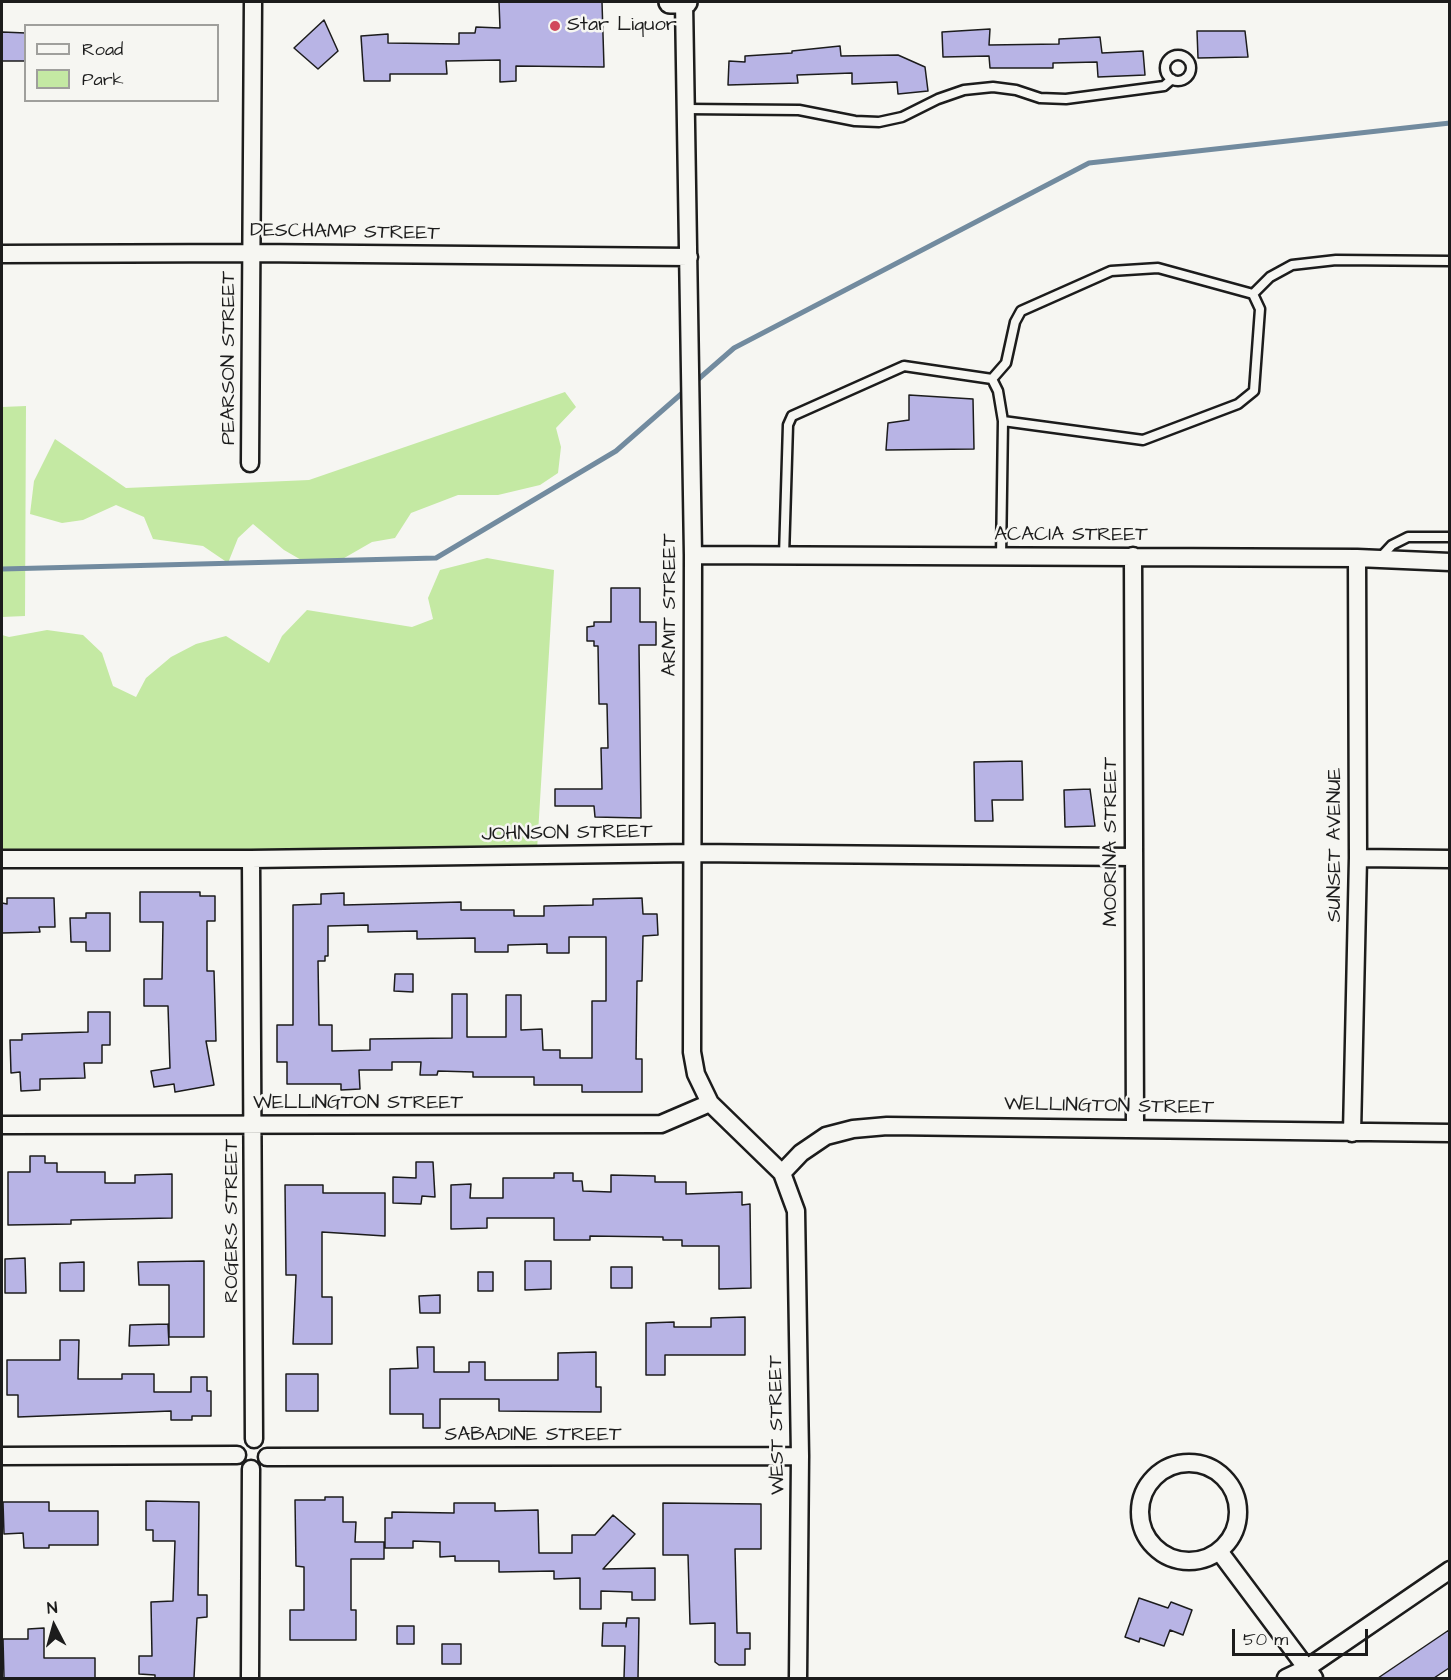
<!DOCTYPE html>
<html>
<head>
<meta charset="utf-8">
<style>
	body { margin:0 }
	#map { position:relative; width:1451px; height:1680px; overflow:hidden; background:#f6f6f2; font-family:"Architects Daughter",sans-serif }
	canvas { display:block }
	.frame { position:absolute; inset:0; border:3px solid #1c1c1c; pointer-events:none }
	.legend { position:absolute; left:24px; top:24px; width:195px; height:78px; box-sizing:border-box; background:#f6f6f2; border:2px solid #9f9f9c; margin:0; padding:8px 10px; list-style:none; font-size:18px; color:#1c1c1c }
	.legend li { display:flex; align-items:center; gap:12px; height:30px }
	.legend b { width:30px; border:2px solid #9f9f9c }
	.north { position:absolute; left:24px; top:1596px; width:60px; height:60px; -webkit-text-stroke:4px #f6f6f2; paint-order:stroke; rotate:354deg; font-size:16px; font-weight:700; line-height:24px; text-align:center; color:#1c1c1c }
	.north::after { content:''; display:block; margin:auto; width:21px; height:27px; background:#1c1c1c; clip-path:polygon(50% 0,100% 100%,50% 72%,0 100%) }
	.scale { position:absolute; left:1232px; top:1629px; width:136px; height:27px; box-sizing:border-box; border:3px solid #1c1c1c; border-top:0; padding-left:8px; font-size:18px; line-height:21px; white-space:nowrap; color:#1c1c1c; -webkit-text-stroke:4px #f6f6f2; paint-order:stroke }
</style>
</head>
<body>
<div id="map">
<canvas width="1451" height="1680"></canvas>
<div class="frame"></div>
<ul class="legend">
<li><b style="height:8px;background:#f6f6f2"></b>Road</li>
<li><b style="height:16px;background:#c4e9a3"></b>Park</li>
</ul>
<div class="north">N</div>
<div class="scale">50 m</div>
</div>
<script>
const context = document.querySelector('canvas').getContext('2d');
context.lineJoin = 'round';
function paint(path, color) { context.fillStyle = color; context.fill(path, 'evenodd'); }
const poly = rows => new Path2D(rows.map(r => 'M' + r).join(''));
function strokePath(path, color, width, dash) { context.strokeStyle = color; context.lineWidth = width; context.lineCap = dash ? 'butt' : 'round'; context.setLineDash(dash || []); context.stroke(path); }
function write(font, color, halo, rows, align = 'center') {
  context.font = font + ' "Architects Daughter",sans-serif'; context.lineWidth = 5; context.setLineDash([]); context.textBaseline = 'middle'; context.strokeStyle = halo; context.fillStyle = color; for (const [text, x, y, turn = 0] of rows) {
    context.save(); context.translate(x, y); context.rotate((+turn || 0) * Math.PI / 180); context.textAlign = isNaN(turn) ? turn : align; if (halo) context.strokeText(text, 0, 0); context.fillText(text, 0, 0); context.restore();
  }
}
const green = poly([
	[565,392,576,407,556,428,561,447,558,473,540,485,498,495,458,495,411,513,395,538,372,542,339,561,303,561,284,550,253,524,238,538,228,563,203,546,153,539,144,517,116,505,83,520,62,523,30,514,34,481,55,439,126,488,309,480],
	[26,406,25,616,2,617,2,407],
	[487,558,554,570,537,850,2,851,2,635,9,637,47,630,83,635,102,653,113,686,136,697,146,678,171,657,196,644,226,636,269,663,282,636,307,610,412,627,433,619,428,598,440,570]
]);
const stream = poly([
	[695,382,734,348,1089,163,1450,123],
	[2,569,436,558,616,451,688,388]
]);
const building = poly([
	[499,2,602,2,604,67,516,66,516,81,500,82,500,60,446,61,447,74,390,74,390,81,364,81,361,36,388,34,388,43,459,44,459,33,475,33,476,27,500,28,499,2],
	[324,20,338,51,318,69,294,48,324,20],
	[990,29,989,45,1059,44,1059,39,1100,37,1102,53,1143,51,1145,75,1098,77,1097,62,1053,63,1053,68,990,68,989,56,943,57,942,32,990,29],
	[1197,31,1245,31,1248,57,1198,58,1197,31],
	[2,32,26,33,26,61,2,61,2,32],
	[840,46,841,56,898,55,925,67,928,91,898,94,897,82,852,84,852,73,797,75,798,83,728,85,729,61,745,62,745,56,792,53,792,51,840,46],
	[909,395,973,399,974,449,886,450,888,423,909,420,909,395],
	[611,588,640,588,640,622,656,622,656,645,639,645,641,818,595,817,594,806,555,806,555,789,602,789,601,748,608,748,607,704,599,704,598,646,594,646,594,641,587,641,587,627,594,626,594,622,611,622,611,588],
	[1022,761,1023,800,992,800,993,821,975,821,974,762,1022,761],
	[1090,789,1095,826,1065,827,1064,790,1090,789],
	[140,892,200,892,200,896,215,896,215,921,207,921,207,971,214,971,216,1041,206,1041,214,1085,175,1092,174,1084,154,1087,151,1071,170,1068,168,1006,144,1006,144,979,162,979,163,922,140,922,140,892],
	[344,893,344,905,461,902,461,910,514,910,514,916,544,916,544,906,593,905,593,899,642,898,643,914,657,914,658,935,643,936,642,981,637,981,636,1059,642,1059,642,1092,582,1092,582,1085,534,1085,534,1077,473,1077,473,1072,438,1071,437,1075,420,1075,421,1062,392,1062,392,1070,359,1070,360,1089,341,1090,341,1084,287,1084,287,1062,277,1062,277,1025,293,1025,293,905,321,904,321,894,344,893],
	[368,925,368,932,417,931,417,939,475,938,475,952,508,952,508,945,547,944,547,953,569,953,569,937,606,937,606,1001,592,1001,592,1058,560,1058,560,1050,543,1050,542,1029,521,1030,521,995,506,995,506,1037,467,1037,467,994,452,994,452,1038,370,1039,370,1050,332,1051,332,1025,319,1025,318,961,325,961,325,956,328,956,328,926,368,925],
	[7,898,54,898,55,927,39,927,40,932,2,933,2,903,7,904,7,898],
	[86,913,110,913,110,951,86,951,86,942,71,942,70,918,86,918,86,913],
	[395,974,413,974,413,992,394,991,395,974],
	[88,1012,110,1012,110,1045,102,1045,102,1063,84,1063,85,1078,40,1079,40,1090,21,1091,20,1072,11,1073,10,1040,22,1040,22,1034,88,1032,88,1012],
	[30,1156,45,1156,45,1163,57,1163,57,1172,105,1172,105,1183,135,1183,135,1175,172,1174,172,1218,71,1220,71,1224,8,1225,8,1172,30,1172,30,1156],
	[416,1162,433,1162,435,1197,422,1196,421,1204,393,1203,393,1177,416,1178,416,1162],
	[554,1173,573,1173,573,1181,582,1181,583,1191,611,1192,611,1175,655,1176,655,1182,686,1182,686,1194,742,1192,742,1205,750,1204,751,1288,719,1289,719,1246,682,1246,682,1240,663,1240,663,1237,590,1236,590,1240,554,1240,554,1218,487,1218,487,1228,451,1229,451,1185,471,1184,470,1198,503,1198,503,1178,554,1178,554,1173],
	[285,1185,323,1185,323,1193,385,1193,385,1236,322,1232,322,1297,332,1297,332,1344,293,1344,296,1275,286,1275,285,1185],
	[25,1258,26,1293,5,1293,5,1259,25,1258],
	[204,1261,204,1337,169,1337,169,1285,139,1285,138,1262,204,1261],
	[525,1261,551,1261,551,1289,525,1290,525,1261],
	[84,1262,84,1291,60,1291,60,1263,84,1262],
	[611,1267,632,1267,632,1288,611,1288,611,1267],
	[478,1272,493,1272,493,1291,478,1291,478,1272],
	[440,1295,440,1313,420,1313,419,1296,440,1295],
	[745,1317,745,1355,665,1355,665,1375,646,1375,646,1323,674,1322,674,1327,711,1327,711,1318,745,1317],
	[168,1324,169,1345,129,1346,130,1325,168,1324],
	[60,1340,79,1340,78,1379,122,1379,122,1374,154,1374,154,1392,191,1392,191,1377,207,1377,207,1391,211,1391,211,1416,192,1416,192,1420,171,1420,171,1411,18,1417,18,1395,7,1395,7,1360,60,1360,60,1340],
	[417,1347,434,1347,434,1372,469,1372,469,1362,485,1362,485,1380,558,1380,558,1353,596,1352,596,1387,601,1387,601,1412,499,1411,499,1399,440,1399,440,1428,423,1428,423,1414,390,1414,390,1369,418,1368,417,1347],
	[286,1374,318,1374,318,1411,286,1411,286,1374],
	[325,1497,343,1497,343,1522,356,1522,355,1542,384,1542,384,1559,351,1559,351,1610,356,1610,356,1640,290,1640,290,1610,304,1610,304,1567,296,1566,295,1500,325,1500,325,1497],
	[146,1501,199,1502,198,1595,207,1595,207,1617,197,1618,194,1678,155,1678,155,1675,139,1674,139,1656,152,1656,151,1602,173,1601,175,1541,153,1541,153,1530,146,1530,146,1501],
	[3,1502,49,1502,49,1511,98,1511,98,1545,49,1545,49,1548,24,1548,23,1533,4,1534,3,1502],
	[454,1503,495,1503,495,1511,538,1510,539,1553,572,1553,572,1535,595,1535,613,1515,635,1534,603,1569,655,1568,655,1600,632,1600,632,1592,601,1591,601,1609,580,1609,580,1578,554,1579,554,1571,499,1572,499,1561,455,1561,455,1556,440,1557,440,1542,413,1541,413,1548,385,1548,385,1518,392,1518,392,1512,454,1513,454,1503],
	[663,1503,761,1504,761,1549,735,1549,737,1633,750,1633,750,1649,745,1649,745,1665,719,1665,715,1662,715,1623,690,1624,688,1555,663,1555,663,1503],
	[1139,1598,1168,1608,1171,1602,1192,1610,1183,1635,1170,1630,1164,1646,1140,1638,1139,1642,1125,1637,1139,1598],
	[627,1618,639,1618,638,1678,624,1678,625,1646,602,1646,603,1623,626,1623,626,1627,627,1618],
	[397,1626,414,1626,414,1644,397,1644,397,1626],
	[44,1628,44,1658,95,1658,95,1678,4,1678,3,1639,28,1639,28,1629,44,1628],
	[1449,1630,1449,1668,1434,1678,1378,1678,1449,1630],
	[442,1644,461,1644,461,1664,442,1664,442,1644]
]);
const service = poly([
	'1165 68a13 13 0 1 1 26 0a13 13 0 1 1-26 0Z',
	[686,109,799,110,855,121,879,122,902,117,938,99,964,90,993,87,1016,90,1040,98,1066,99,1164,86,1172,79],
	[1253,294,1270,277,1292,265,1336,260,1450,261],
	[784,556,788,425,792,416,904,366,992,379,1006,363,1015,322,1021,311,1111,271,1158,268,1253,294,1260,309,1254,391,1238,404,1143,440,1003,421,998,391,992,379],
	[1001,557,1003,421],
	[1379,559,1392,545,1408,537,1450,537]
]);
const minor = poly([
	[684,2,693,555,692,1052,696,1074,710,1103,782,1173,796,1211,800,1456,798,1678],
	[2,254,252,253,689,257],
	[250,463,253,2],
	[693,555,1357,558,1450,562],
	[1133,556,1135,1128],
	[1358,858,1450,859],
	[2,859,251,859,692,853,1132,857],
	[251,859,254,1439],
	[2,1125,661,1124,710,1103],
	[1352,1133,1358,858,1357,558],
	[782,1173,801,1153,826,1136,853,1129,887,1126,1450,1133],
	[2,1456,237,1455],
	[267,1457,800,1456],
	'1140 1512a49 49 0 1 1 98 0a49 49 0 1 1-98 0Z',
	[1219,1551,1314,1678],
	[250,1678,251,1469],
	[1286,1678,1307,1668,1450,1570]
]);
const tertiary = poly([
	[670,2,686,2]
]);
const markers = [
	[555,26,6,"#d1495b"]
];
const poiNames = [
	["Star Liquor",567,26]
];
const streetNames = [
	["DESCHAMP STREET",345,233,1],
	["PEARSON STREET",230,358,-90],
	["ACACIA STREET",1071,536],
	["ARMIT STREET",671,605,-90],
	["JOHNSON STREET",567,834,-1],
	["MOORINA STREET",1112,842,-90],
	["SUNSET AVENUE",1336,845,-90],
	["WELLINGTON STREET",358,1104],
	["WELLINGTON STREET",1109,1107,1],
	["ROGERS STREET",233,1221,-90],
	["WEST STREET",778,1425,-91],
	["SABADINE STREET",533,1436]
];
paint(green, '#c4e9a3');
strokePath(stream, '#728b9f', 5);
paint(building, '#b8b4e5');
strokePath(building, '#1c1c1c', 1.5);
strokePath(service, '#1c1c1c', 13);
strokePath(minor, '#1c1c1c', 21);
strokePath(tertiary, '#1c1c1c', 26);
strokePath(service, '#f6f6f2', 8);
strokePath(minor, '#f6f6f2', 16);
strokePath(tertiary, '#f6f6f2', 21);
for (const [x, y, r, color] of markers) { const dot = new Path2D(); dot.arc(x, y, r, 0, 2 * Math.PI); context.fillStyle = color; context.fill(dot); strokePath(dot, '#f6f6f2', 2); }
write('20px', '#1c1c1c', '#f6f6f2', poiNames, 'left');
write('20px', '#1c1c1c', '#f6f6f2', streetNames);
</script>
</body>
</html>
